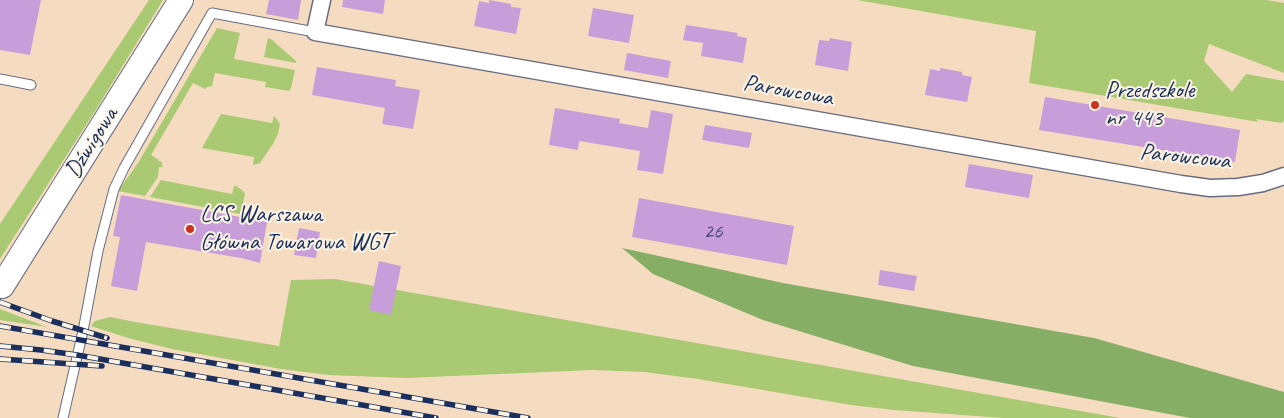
<!DOCTYPE html>
<html>
<head>
<meta charset="utf-8">
<style>
	body { margin:0 }
	canvas { display:block; background:#f5dcc0 }
</style>
</head>
<body>
<canvas width="1284" height="418"></canvas>
<script>
const context = document.querySelector('canvas').getContext('2d');
context.lineJoin = 'round';
function paint(path, color) { context.fillStyle = color; context.fill(path, 'evenodd'); }
const poly = rows => new Path2D(rows.map(r => 'M' + r).join(''));
function strokePath(path, color, width, dash) { context.strokeStyle = color; context.lineWidth = width; context.lineCap = dash ? 'butt' : 'round'; context.setLineDash(dash || []); context.stroke(path); }
function write(font, color, halo, rows, align = 'center') {
  context.font = font + ' Caveat,sans-serif'; context.lineWidth = 4; context.setLineDash([]); context.textBaseline = 'middle'; context.strokeStyle = halo; context.fillStyle = color; for (const [text, x, y, turn = 0] of rows) {
    context.save(); context.translate(x, y); context.rotate((+turn || 0) * Math.PI / 180); context.textAlign = isNaN(turn) ? turn : align; if (halo) context.strokeText(text, 0, 0); context.fillText(text, 0, 0); context.restore();
  }
}
const green = poly([
	[149,0,163,0,97,108,0,259,0,224],
	[857,0,1267,0,1284,3,1284,73,1209,44,1204,61,1232,92,1246,74,1284,81,1284,121,1281,123,1256,119,1258,122,1029,83,1036,31],
	[217,28,240,33,234,59,295,70,291,88,289,91,265,87,266,82,215,73,212,86,207,87,205,89,193,83,151,155,159,160,158,161,162,162,162,165,163,167,159,167,158,177,145,196,118,191,138,163],
	[268,38,271,39,296,61,296,63,264,57],
	[221,114,272,123,274,116,277,119,280,124,278,134,273,144,260,163,253,165,254,157,202,148],
	[161,180,232,194,234,186,236,186,242,190,245,194,241,212,240,214,150,197],
	[335,279,1120,418,1003,418,894,410,851,405,698,379,644,372,593,370,406,378,328,375,281,369,172,349,128,338,91,326,95,321,110,317,135,322,279,346,291,280],
	[0,309,47,327,0,320]
]);
const forest = poly([
	[622,248,783,283,1094,338,1284,392,1284,418,1190,418,913,366,763,320,653,274]
]);
const building = poly([
	[0,0,41,0,30,55,0,50],
	[269,0,301,0,298,20,266,14],
	[343,0,385,0,383,14,342,7],
	[489,0,511,4,511,7,521,8,516,34,474,26,479,1,489,3],
	[593,8,634,15,629,43,588,36],
	[686,25,738,33,737,36,747,38,743,63,701,56,703,43,683,40],
	[830,38,852,42,848,71,815,65,819,40,829,41],
	[627,53,671,61,668,78,624,70],
	[317,67,396,80,395,86,420,90,413,129,382,124,385,108,312,95],
	[940,68,962,72,962,75,972,77,967,102,925,95,930,69,940,71],
	[1045,97,1240,130,1235,162,1039,130],
	[555,108,620,119,619,123,648,128,651,110,673,114,663,174,637,170,640,151,579,141,578,150,549,145],
	[705,125,752,133,749,148,702,140],
	[969,164,1033,175,1029,198,965,187],
	[121,195,267,222,260,263,241,258,146,242,137,291,111,286,120,237,113,236],
	[639,198,794,226,787,265,632,237],
	[299,228,320,232,316,258,294,255],
	[379,261,401,266,391,315,369,310],
	[880,270,917,276,914,291,878,285]
]);
const service = poly([
	[0,79,31,85],
	[63,418,83,331,98,251,114,189,124,168,212,13,315,32]
]);
const minor = poly([
	[322,0,315,32,1181,184,1210,188,1238,187,1263,183,1284,176]
]);
const secondary = poly([
	[2,286,181,0]
]);
const rail = poly([
	[0,302,52,321,107,338],
	[0,326,528,418],
	[0,346,41,350,77,355,436,418],
	[0,359,102,366]
]);
const markers = [
	[1095,105,5,"#c8321e"],
	[190,229,5,"#c8321e"]
];
const numberNames = [
	["26",713,232]
];
const streetNames = [
	["Parowcowa",788,91,10],
	["Dźwigowa",92,143,-58],
	["Parowcowa",1185,157,6]
];
const poiNames = [
	["Przedszkole",1105,91],
	["nr 443",1105,119],
	["LCS Warszawa",200,215],
	["Główna Towarowa WGT",200,243]
];
paint(green, '#a9ca73');
paint(forest, '#86ae65');
paint(building, '#c79eda');
strokePath(service, '#676c80', 11);
strokePath(minor, '#676c80', 19);
strokePath(secondary, '#676c80', 26);
strokePath(service, '#fff', 9);
strokePath(minor, '#fff', 16);
strokePath(secondary, '#fff', 24);
strokePath(rail, '#1b2f5e', 5.5);
strokePath(rail, '#fcf5e5', 4, [11]);
for (const [x, y, r, color] of markers) { const dot = new Path2D(); dot.arc(x, y, r, 0, 2 * Math.PI); context.fillStyle = color; context.fill(dot); strokePath(dot, '#fcf5e5', 2); }
write('21px', '#464b7d', null, numberNames);
write('24px', '#1b2f5e', '#fcf5e5', streetNames);
write('24px', '#1b2f5e', '#fcf5e5', poiNames, 'left');
</script>
</body>
</html>
